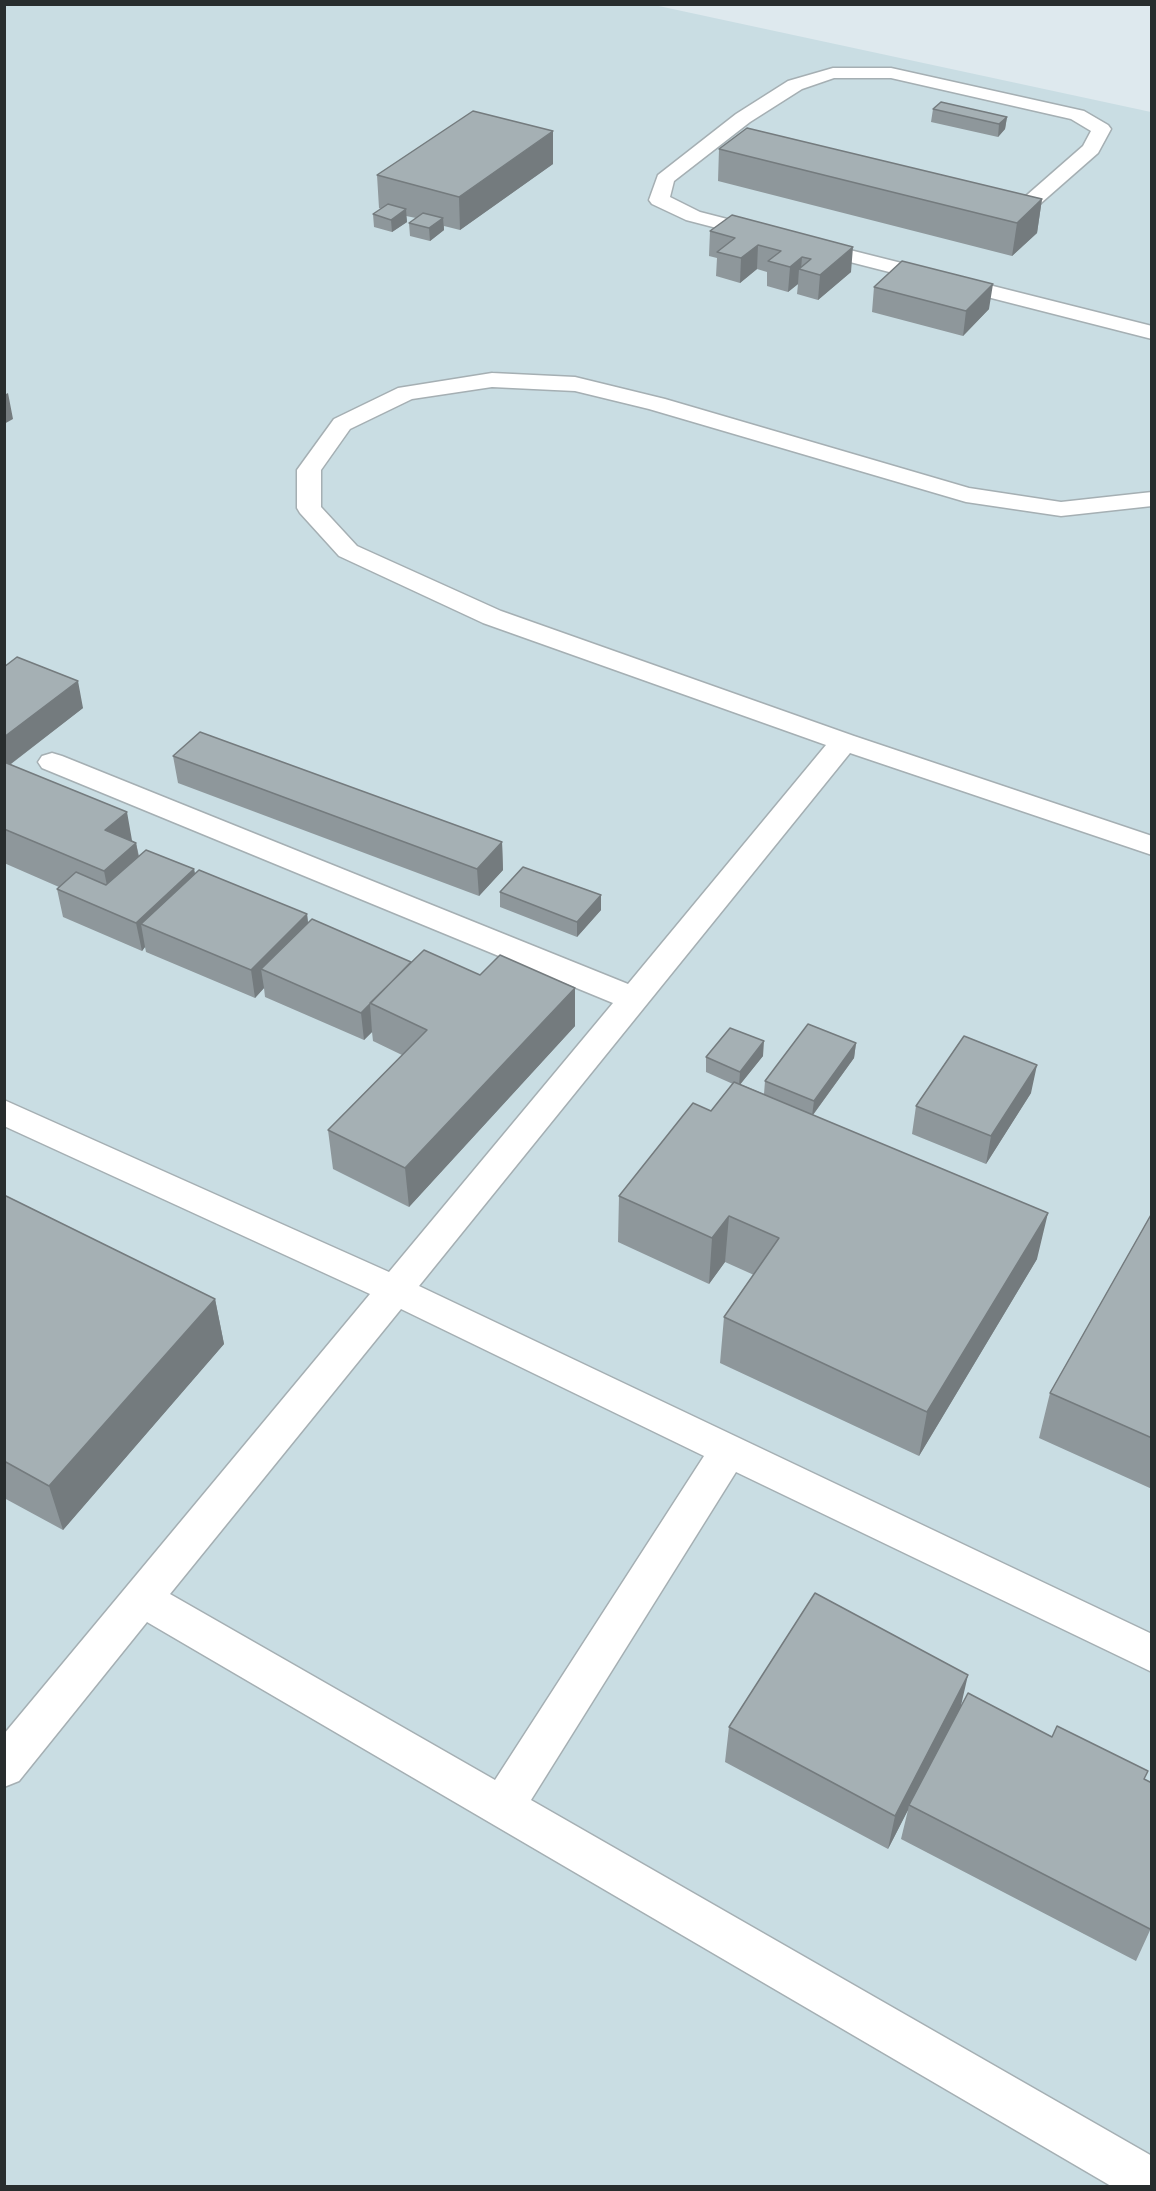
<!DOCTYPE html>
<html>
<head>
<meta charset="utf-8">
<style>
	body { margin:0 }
	#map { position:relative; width:1156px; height:2191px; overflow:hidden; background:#dee9ee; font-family:"Space Grotesk",sans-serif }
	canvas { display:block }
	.frame { position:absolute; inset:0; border:6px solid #282d2e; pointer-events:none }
</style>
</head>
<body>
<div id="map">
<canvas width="1156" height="2191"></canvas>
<div class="frame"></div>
</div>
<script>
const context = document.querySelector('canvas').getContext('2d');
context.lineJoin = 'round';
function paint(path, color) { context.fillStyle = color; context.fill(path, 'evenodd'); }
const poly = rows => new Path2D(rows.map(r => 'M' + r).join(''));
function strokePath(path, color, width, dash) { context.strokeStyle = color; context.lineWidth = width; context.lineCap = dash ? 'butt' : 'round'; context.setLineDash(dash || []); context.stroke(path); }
const built = poly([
	[5,5,654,5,1151,112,1151,2186,5,2186]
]);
const lane = poly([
	[833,68,891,68,1084,111,1108,125,1111,129,1098,153,1025,217,1018,219,1011,217,1008,213,1011,209,1083,146,1091,131,1071,119,891,78,834,78,802,89,750,122,674,181,670,197,700,212,770,230,773,234,770,238,763,240,686,220,652,204,649,200,658,175,736,114,788,81,833,68],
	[810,240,1152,326,1152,339,803,250,800,246,803,242,810,240],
	[492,373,575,377,665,399,969,488,1061,502,1152,492,1152,506,1061,516,966,502,649,409,575,391,492,387,412,399,350,429,321,470,321,507,357,546,501,611,854,736,1152,836,1152,855,850,753,419,1286,1152,1634,1152,1672,736,1472,531,1800,1152,2156,1152,2186,1111,2186,147,1622,19,1781,4,1787,4,1734,370,1294,4,1126,4,1100,389,1272,613,1003,42,768,38,762,42,756,52,753,62,756,628,984,826,745,483,623,339,556,300,513,297,508,297,470,334,419,398,388,492,373],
	[401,1309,704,1456,495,1780,170,1594,401,1309]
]);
const wall = poly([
	[933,109,1007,117,1005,129,998,137,931,122],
	[719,149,1042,199,1037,233,1012,256,718,181],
	[553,164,460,230,444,226,444,230,430,241,410,236,409,223,416,218,406,216,407,222,392,232,374,227,373,214,381,209,379,208,377,175],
	[732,215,851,272,818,300,797,294,798,284,788,292,767,286,767,272,757,269,740,283,716,276,717,258,709,256,710,231],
	[874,287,989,309,963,336,872,312],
	[4,667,83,708,11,764,136,843,139,856,194,869,195,874,307,914,308,923,411,962,480,975,575,988,575,1026,409,1207,333,1169,328,1130,402,1055,373,1041,372,1032,364,1040,265,997,264,988,255,998,146,952,145,947,142,951,63,917,57,889,59,887,4,863],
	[173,756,502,842,503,870,479,896,178,783],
	[500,892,601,910,577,937,500,907],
	[856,1043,854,1058,813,1115,1037,1259,919,1456,720,1363,724,1317,754,1275,725,1262,709,1284,618,1242,619,1196,711,1111,733,1084,706,1072,706,1057,763,1056,740,1084,764,1094,765,1081],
	[1031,1093,986,1164,912,1134,916,1106],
	[4,1195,215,1299,224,1344,63,1530,4,1498],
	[1152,1213,1152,1489,1039,1438,1050,1393],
	[960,1709,1052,1737,1144,1780,1152,1926,1136,1961,901,1839,908,1810,888,1849,725,1762,729,1727]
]);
const shadedWall = poly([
	[1007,117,1005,129,998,137,999,124],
	[553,131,553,164,460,230,459,197],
	[1042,199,1037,233,1012,256,1017,223],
	[406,209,407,222,392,232,391,220],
	[443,218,444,230,430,241,429,228],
	[758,245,757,269,740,283,741,258],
	[853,247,851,272,818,300,820,275],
	[802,257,801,270,799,269,798,284,788,292,790,267],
	[993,284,989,309,963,336,966,311],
	[8,393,13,419,4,424,4,395],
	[78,681,83,708,4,769,4,737],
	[127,812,133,846,136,843,143,881,112,910,104,871,105,830],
	[502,842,503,870,479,896,477,869],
	[194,869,199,897,141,924,145,947,142,951,136,923],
	[601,895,601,910,577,937,577,922],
	[307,914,310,941,261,969,264,988,255,998,251,970],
	[575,988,575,1026,409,1207,405,1168],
	[370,1004,372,1032,364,1040,361,1013],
	[764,1041,763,1056,739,1086,740,1072],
	[856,1043,854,1058,812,1116,814,1101],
	[1037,1065,1031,1093,986,1164,991,1136],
	[1048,1213,1037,1259,919,1456,927,1412],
	[729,1216,725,1262,709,1284,712,1238],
	[215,1299,224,1344,63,1530,49,1486],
	[968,1675,960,1710,909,1805,908,1810,888,1849,895,1816]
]);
const building = poly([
	[941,102,1007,117,999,124,933,109,941,102],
	[473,111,553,131,459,197,377,175,473,111],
	[747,128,1042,199,1017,223,719,149,747,128],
	[388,204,406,209,391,220,373,214,388,204],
	[423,213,443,218,429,228,409,223,423,213],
	[732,215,853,247,820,275,799,269,811,259,802,257,790,267,768,261,781,251,758,245,741,258,717,252,735,238,710,231,732,215],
	[902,261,993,284,966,311,874,287,902,261],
	[17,657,78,681,4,737,4,667,17,657],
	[200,732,502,842,477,869,173,756,200,732],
	[4,762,127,812,105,830,136,843,104,871,4,829,4,762],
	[146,850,194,869,136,923,57,889,76,872,106,885,146,850],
	[523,867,601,895,577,922,500,892,523,867],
	[199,870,307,914,251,970,141,924,199,870],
	[312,919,411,962,361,1013,261,969,312,919],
	[424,950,480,975,500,955,575,988,405,1168,328,1130,427,1030,370,1003,424,950],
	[808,1024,856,1043,814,1101,765,1081,808,1024],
	[730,1028,764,1041,740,1072,706,1057,730,1028],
	[964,1036,1037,1065,991,1136,916,1106,964,1036],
	[734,1082,1048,1213,927,1412,724,1317,779,1238,729,1216,712,1238,619,1196,693,1103,711,1111,734,1082],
	[4,1195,215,1299,49,1486,4,1461,4,1195],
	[1152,1213,1152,1438,1050,1393,1152,1213],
	[815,1593,968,1675,895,1816,729,1727,815,1593],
	[968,1693,1052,1737,1057,1726,1148,1771,1144,1779,1152,1783,1152,1926,1150,1929,909,1805,968,1693]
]);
paint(built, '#c9dde3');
strokePath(lane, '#a5afb3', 3);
paint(lane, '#fff');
paint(wall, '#8e979b');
paint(shadedWall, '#747b7e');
paint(building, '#a5b0b4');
strokePath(building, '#747b7e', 1.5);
</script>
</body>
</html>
